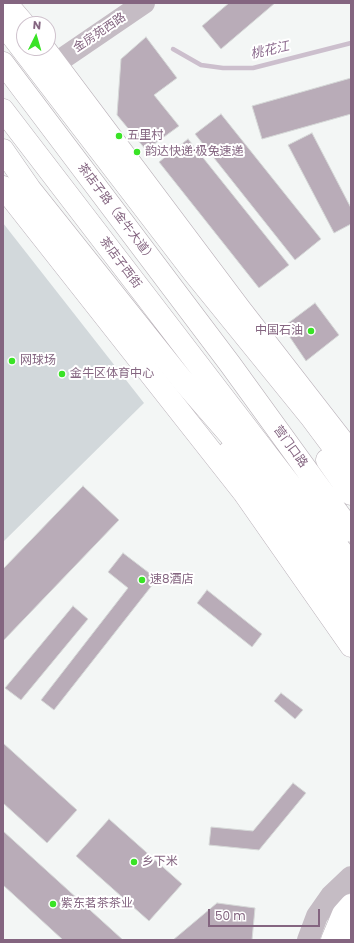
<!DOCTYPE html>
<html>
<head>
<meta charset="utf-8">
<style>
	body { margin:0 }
	#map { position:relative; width:354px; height:943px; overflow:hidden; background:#f3f6f5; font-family:Poppins,sans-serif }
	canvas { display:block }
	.frame { position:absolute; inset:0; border:4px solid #846580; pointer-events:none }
	.north { position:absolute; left:16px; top:16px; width:40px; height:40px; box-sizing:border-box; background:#fff; border:1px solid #cec1cc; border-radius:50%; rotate:5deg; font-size:11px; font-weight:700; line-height:16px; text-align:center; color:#846580 }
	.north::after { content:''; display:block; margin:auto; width:14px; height:18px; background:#39e326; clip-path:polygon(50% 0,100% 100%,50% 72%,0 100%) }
	.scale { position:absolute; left:208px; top:909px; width:112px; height:18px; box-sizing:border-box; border:2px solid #846580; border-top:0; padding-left:5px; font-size:12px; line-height:14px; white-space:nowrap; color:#846580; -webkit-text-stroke:3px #fff; paint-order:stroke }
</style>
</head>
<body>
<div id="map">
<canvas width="354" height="943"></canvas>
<div class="frame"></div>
<div class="north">N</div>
<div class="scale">50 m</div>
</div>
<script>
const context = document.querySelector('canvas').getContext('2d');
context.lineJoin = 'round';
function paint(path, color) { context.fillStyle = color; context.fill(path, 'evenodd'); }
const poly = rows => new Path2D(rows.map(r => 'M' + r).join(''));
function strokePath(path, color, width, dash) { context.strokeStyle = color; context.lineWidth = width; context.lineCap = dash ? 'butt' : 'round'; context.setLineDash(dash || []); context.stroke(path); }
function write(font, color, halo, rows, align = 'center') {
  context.font = font + ' Poppins,"Noto Sans SC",sans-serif'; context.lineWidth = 4; context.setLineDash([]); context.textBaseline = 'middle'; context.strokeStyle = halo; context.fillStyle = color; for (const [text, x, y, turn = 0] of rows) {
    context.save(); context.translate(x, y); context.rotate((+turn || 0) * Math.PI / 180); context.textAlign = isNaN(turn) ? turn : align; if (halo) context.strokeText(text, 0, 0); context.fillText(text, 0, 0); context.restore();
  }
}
const green = poly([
	[3,223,144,403,3,542]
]);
const stream = poly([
	[173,49,201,65,223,68,253,68,351,43]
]);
const building = poly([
	[229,3,275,3,221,49,202,26,229,3],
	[146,37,177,78,154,95,179,126,146,150,117,115,121,59,146,37],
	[351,78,351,114,262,139,252,106,351,78],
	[221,114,321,239,295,260,195,134,221,114],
	[312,133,351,208,351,224,334,233,288,145,312,133],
	[188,139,289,265,259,288,159,162,188,139],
	[315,303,339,335,306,361,283,327,315,303],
	[83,486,119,520,3,641,3,569,83,486],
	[123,553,157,579,54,710,41,700,128,588,108,572,123,553],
	[207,590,262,634,252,647,197,603,207,590],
	[73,606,88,619,21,700,5,688,73,606],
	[281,693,303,710,295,719,274,701,281,693],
	[3,743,77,810,47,843,3,803,3,743],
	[293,783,306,793,259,850,209,845,211,827,253,831,293,783],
	[109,819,182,884,149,921,76,856,109,819],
	[3,831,123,940,63,940,3,885,3,831],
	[217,903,255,908,252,940,173,940,217,903]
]);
const minor = poly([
	[56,63,144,3],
	[308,940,317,916,331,896,351,877]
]);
const major = poly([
	[6,3,24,24],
	[44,48,240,309,351,452],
	[3,187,244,493,351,646]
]);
const highway = poly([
	[3,24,194,273,310,416,351,471],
	[3,63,230,364,351,531],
	[3,110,351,564],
	[3,150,30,189,183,381,262,472,351,595],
	[229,452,351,624],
	[327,460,351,494],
	[332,940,343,914,351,905],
	[350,940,351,937]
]);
const markers = [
	[119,136,4,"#39e326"],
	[137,152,4,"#39e326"],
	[311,331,4,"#39e326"],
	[12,361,4,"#39e326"],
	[62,374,4,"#39e326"],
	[142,580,4,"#39e326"],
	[134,862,4,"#39e326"],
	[53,904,4,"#39e326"]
];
const streetNames = [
	["金房苑西路",100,33,-34],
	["茶店子路（金牛大道）",116,213,53],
	["茶店子西街",120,263,53],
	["营门口路",290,447,54]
];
const poiNames = [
	["五里村",127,136],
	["韵达快递·极兔速递",145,152],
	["中国石油",303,331,"right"],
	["网球场",20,361],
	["金牛区体育中心",70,374],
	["速8酒店",150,580],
	["乡下米",142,862],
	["紫东茗茶茶业",61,904]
];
const waterNames = [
	["桃花江",270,51,-12]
];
paint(green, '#d2d8db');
strokePath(stream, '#ccbfcd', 4.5);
paint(building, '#b9acb8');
strokePath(building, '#d5d8d7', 1);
strokePath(major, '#b9b0b8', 23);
strokePath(highway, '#b8b0b7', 23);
strokePath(minor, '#c5bcc4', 22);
strokePath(major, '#fff', 22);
strokePath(highway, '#fff', 22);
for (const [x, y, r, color] of markers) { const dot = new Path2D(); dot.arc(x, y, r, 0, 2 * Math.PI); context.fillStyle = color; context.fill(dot); strokePath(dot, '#fff', 1.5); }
write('12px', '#846580', '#fff', streetNames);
write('12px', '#846580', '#fff', poiNames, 'left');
write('italic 13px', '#8c6b8e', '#fff', waterNames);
</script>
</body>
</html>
